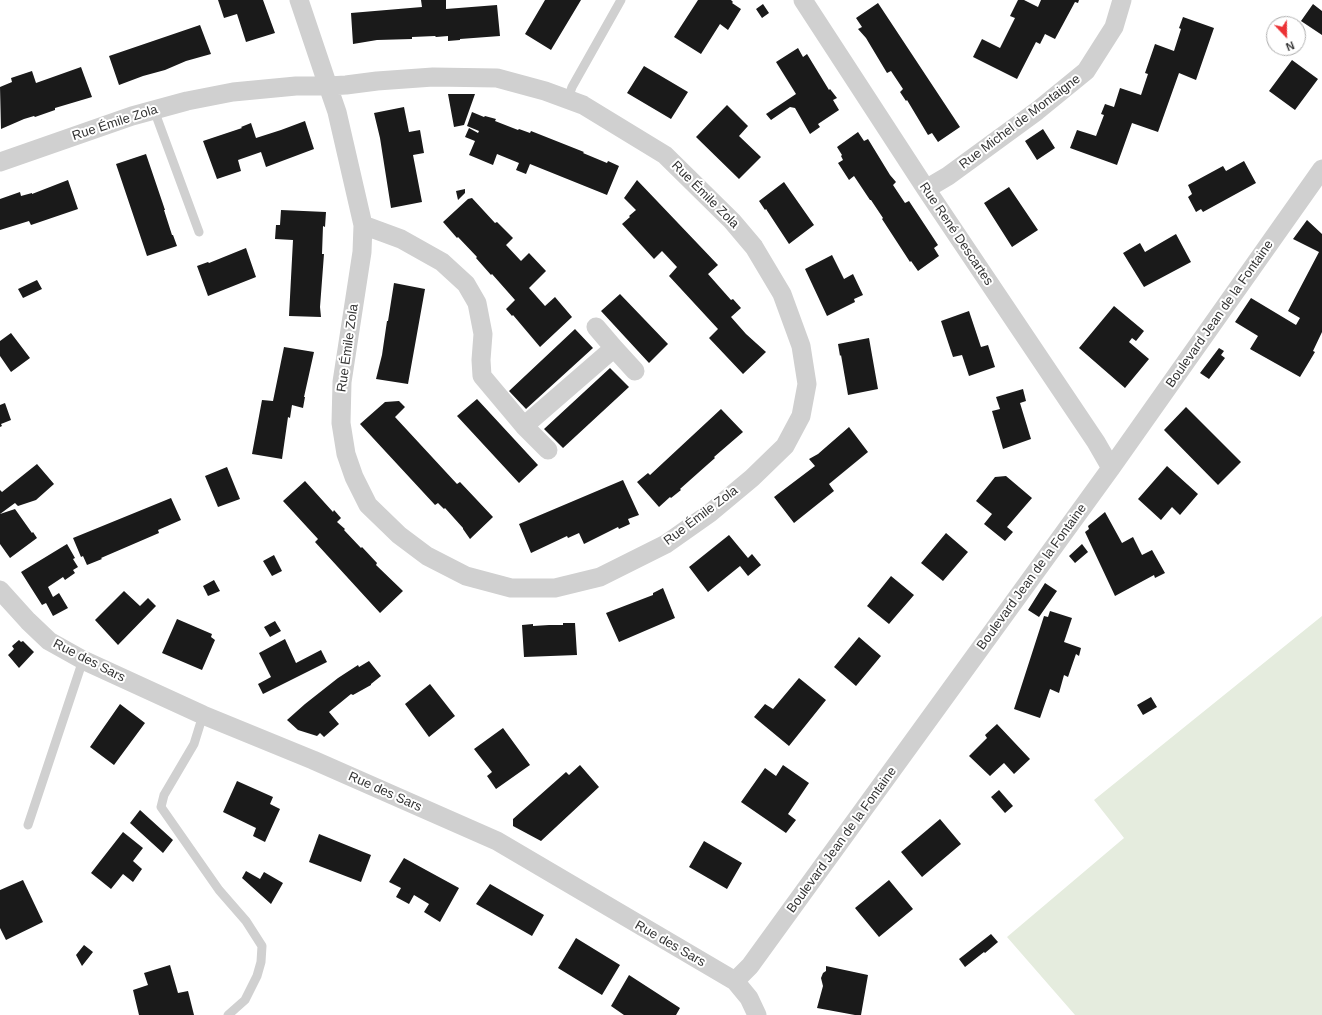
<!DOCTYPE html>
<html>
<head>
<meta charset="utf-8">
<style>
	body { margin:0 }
	#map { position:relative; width:1322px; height:1015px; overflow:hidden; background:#fff; font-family:Helvetica,sans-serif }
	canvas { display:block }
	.north { position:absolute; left:1266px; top:16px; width:40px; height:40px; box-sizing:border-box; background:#fff; border:1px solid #adadad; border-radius:50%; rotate:158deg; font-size:11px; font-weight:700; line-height:16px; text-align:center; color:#333 }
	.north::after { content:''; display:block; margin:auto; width:14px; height:18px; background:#ec3235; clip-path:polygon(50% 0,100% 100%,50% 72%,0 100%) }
</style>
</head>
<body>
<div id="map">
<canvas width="1322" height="1015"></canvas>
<div class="north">N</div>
</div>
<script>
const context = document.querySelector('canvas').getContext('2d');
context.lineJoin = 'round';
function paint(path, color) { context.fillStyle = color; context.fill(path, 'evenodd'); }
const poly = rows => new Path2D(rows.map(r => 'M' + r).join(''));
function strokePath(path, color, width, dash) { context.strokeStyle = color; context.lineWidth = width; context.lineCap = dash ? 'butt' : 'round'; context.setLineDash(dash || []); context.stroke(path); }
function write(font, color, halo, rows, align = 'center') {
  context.font = font + ' Helvetica,sans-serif'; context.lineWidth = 4; context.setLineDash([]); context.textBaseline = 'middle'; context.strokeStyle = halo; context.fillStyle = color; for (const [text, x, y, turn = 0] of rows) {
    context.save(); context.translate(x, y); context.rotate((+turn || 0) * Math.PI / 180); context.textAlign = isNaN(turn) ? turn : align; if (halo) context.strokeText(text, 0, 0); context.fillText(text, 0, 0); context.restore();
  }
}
const green = poly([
	[1322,616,1322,1015,1075,1015,1007,937,1124,838,1094,800]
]);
const building = poly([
	[218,0,263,0,275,33,246,42,237,14,224,18],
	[421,0,446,0,446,9,497,5,500,36,460,39,460,40,448,41,448,36,436,37,435,36,412,37,412,39,377,40,353,44,351,13,422,7],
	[545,0,581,0,551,50,525,34],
	[698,0,731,0,733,2,732,3,741,9,728,30,720,24,701,54,674,37],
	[1018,0,1024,0,1038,7,1041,0,1079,0,1078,3,1075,2,1055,39,1045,34,1040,44,1036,42,1017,79,973,57,982,39,1000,48,1015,18,1010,16],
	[878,3,960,127,938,142,932,133,928,135,907,100,906,101,900,92,903,89,891,71,887,73,866,38,858,29,862,27,856,18],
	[763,4,769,13,762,18,756,9],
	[1313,4,1322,11,1322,35,1301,21],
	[1183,17,1214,28,1196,80,1179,73,1158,132,1132,123,1117,165,1070,148,1077,130,1096,136,1104,115,1101,114,1105,104,1114,107,1120,88,1141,95,1148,74,1145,73,1155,44,1174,51,1181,29,1179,28],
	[200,25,211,54,186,61,165,70,143,76,119,85,109,56],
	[798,48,803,57,807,54,829,90,830,89,837,98,833,100,839,110,818,124,820,127,810,134,795,108,790,107,771,120,766,114,796,94,776,62],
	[1292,60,1318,79,1295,110,1269,91],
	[644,66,688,92,671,119,627,93],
	[81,67,92,97,55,108,55,110,35,117,34,116,24,119,1,129,0,87,12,82,11,78,32,71,36,83],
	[448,94,475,94,464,125,454,127],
	[727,105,748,126,739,136,761,157,739,179,696,137],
	[404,107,409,132,420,130,424,153,413,155,422,202,391,208,380,138,374,113],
	[472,112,484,117,485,116,496,119,495,121,518,130,519,129,530,133,531,131,584,152,583,153,607,163,608,161,619,166,607,195,530,164,526,174,516,170,519,163,497,154,493,165,469,155,475,141,465,137,469,128,478,133,479,131,467,126],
	[305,121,314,149,266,167,261,152,238,160,241,171,217,179,203,141,242,128,241,127,251,123,256,138,281,130],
	[1043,129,1055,148,1037,160,1025,141],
	[858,132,864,141,868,139,890,175,896,182,893,185,905,203,909,201,938,245,934,248,939,256,918,271,911,261,910,262,882,219,883,218,871,200,870,200,854,176,849,180,838,163,843,160,841,156,842,155,837,147],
	[146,154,165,210,164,210,172,235,173,235,177,246,147,256,116,164],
	[1244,161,1256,183,1203,212,1201,209,1196,212,1188,197,1192,194,1188,185,1223,166,1226,171],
	[68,180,78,209,31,225,29,221,0,230,0,199,20,192,21,196,32,193,32,194],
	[637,180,718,265,708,274,731,300,733,299,741,308,731,317,746,334,766,352,743,374,709,338,718,329,669,276,677,267,662,251,654,259,622,224,630,217,629,216,636,210,624,198],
	[784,182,814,225,789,244,766,209,765,210,759,201],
	[1009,187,1038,230,1012,247,984,203],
	[465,189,465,193,458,200,456,191],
	[472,198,495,223,497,222,513,238,506,245,521,261,529,253,546,271,529,288,545,306,555,297,572,317,540,347,513,315,512,316,506,309,515,300,492,274,491,275,476,258,477,257,458,237,457,238,443,222,468,199],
	[281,210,326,212,325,227,323,226,322,254,324,254,320,307,321,317,289,316,293,240,275,239,276,225,280,225],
	[1307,220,1322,234,1322,332,1313,351,1315,352,1300,377,1250,349,1258,336,1235,322,1251,298,1296,325,1300,318,1288,311,1319,252,1293,239],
	[1176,234,1191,262,1144,287,1123,253,1140,243,1145,252],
	[246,248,256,277,208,296,197,266,208,262,209,263],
	[832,255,844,279,853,274,863,295,854,299,855,302,827,316,805,269],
	[37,280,42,289,23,298,18,289],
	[394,283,425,289,408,384,376,379,382,355,387,321,388,321],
	[620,294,668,344,649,363,601,311],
	[1114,306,1144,331,1136,341,1132,338,1129,342,1149,359,1125,388,1079,348],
	[969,311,981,347,988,345,995,367,969,376,962,355,953,357,941,321],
	[575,329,593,348,526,409,509,391],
	[11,333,30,358,11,372,0,356,0,341],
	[869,338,878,389,848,395,841,355,840,356,838,344],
	[284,347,314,352,304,397,305,397,303,408,292,405,290,418,288,417,282,459,252,454,262,400,273,401],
	[1219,348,1224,351,1221,355,1225,358,1209,379,1200,373],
	[610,368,629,387,563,448,544,429],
	[1023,389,1026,401,1020,403,1031,439,1003,449,992,411,1000,409,996,397],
	[477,399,538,465,519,483,457,416],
	[399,401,405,407,395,417,457,484,460,482,493,517,470,539,463,529,463,528,445,508,444,509,438,503,435,505,360,424,385,402],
	[5,403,11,420,1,424,2,426,0,427,0,405],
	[1186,407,1241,462,1218,485,1164,430],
	[721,409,743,432,714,457,715,458,707,465,680,489,681,490,671,498,670,497,659,507,637,482,648,473,650,475],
	[849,427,868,452,829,484,834,491,794,523,774,497,815,466,809,459,818,454],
	[37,464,54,484,36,500,18,506,15,503,0,514,15,509,32,533,33,532,37,538,10,558,0,544,0,490,2,492],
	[1167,466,1198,494,1180,515,1172,507,1161,520,1138,499],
	[227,467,240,499,218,507,205,476],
	[1006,476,1032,498,1007,527,1013,532,1005,541,984,524,992,514,976,501,995,477],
	[623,480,639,515,628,519,630,524,619,529,618,527,584,544,579,533,568,538,567,536,531,553,519,524],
	[305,481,333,512,334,510,341,518,337,522,345,529,344,530,361,548,362,547,377,563,376,565,403,591,380,613,315,542,318,539,283,501],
	[171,498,181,520,158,530,159,533,101,558,102,559,87,565,83,556,81,557,73,538],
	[1105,512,1122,543,1133,537,1142,555,1152,550,1165,573,1155,578,1154,575,1115,596,1085,532,1089,529,1088,526],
	[946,533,968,552,943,581,921,563],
	[729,535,748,558,752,554,761,565,748,576,740,566,708,592,689,567],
	[67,544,75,558,73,559,78,567,73,570,75,573,65,580,63,577,48,587,53,597,59,593,68,608,53,616,46,603,42,605,21,572],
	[1082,544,1088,552,1075,563,1069,556],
	[274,555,282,571,272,576,263,561],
	[891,576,914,595,889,624,867,606],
	[214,580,220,591,208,596,203,586],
	[1045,583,1057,591,1039,617,1028,610],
	[663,588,675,618,619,642,606,613,653,595,653,593],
	[124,591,140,606,148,598,156,606,118,645,95,620],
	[1050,611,1072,618,1064,642,1081,648,1079,656,1076,654,1068,677,1064,675,1059,693,1050,689,1040,718,1014,709,1044,616,1048,617],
	[177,619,212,634,211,637,215,640,202,670,162,653],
	[275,621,281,631,270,637,264,627],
	[563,623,575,623,577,655,524,657,522,625,533,624,533,626,549,625,563,625],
	[859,637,881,656,856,686,834,667],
	[285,639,296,663,321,650,327,662,263,694,258,684,271,677,259,653],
	[19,640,21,642,23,641,34,652,19,668,8,655,14,649,12,646],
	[369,661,381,676,371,684,371,685,353,695,351,694,329,712,339,724,324,737,320,733,317,736,298,730,287,720,305,704,338,678,358,665,359,667],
	[799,678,826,700,789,746,754,717,765,704,773,709],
	[430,684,455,716,429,737,405,704],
	[1151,697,1157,707,1143,715,1137,705],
	[120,704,145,723,114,765,90,747],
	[997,724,1030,759,1014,774,1004,763,990,776,969,756,987,738,985,735],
	[503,728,530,765,496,789,487,776,492,772,474,749],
	[580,765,599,787,541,841,513,826,513,819,566,772,569,775],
	[783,765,809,783,788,814,796,820,786,833,741,802,765,768,776,776],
	[237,781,273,797,270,804,280,809,265,842,253,836,256,828,223,812],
	[999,790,1013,806,1005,813,991,797],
	[140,810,173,840,163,853,130,823],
	[940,819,961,844,922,877,901,852],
	[123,832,143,848,133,861,142,869,133,882,123,874,111,889,91,873],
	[319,834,371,855,361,882,309,862],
	[704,841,742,863,727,889,689,867],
	[404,858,459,888,440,922,424,912,429,904,414,895,409,904,396,897,401,888,389,882],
	[246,871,260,879,264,872,283,883,271,904,242,878],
	[23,880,43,922,6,940,0,928,0,890],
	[889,880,913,909,879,937,855,908],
	[490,884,544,915,532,936,476,904],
	[991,934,998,942,985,953,984,952,965,967,959,959],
	[576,938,620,965,602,995,558,968],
	[84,945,93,952,82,966,76,955],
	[170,965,178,993,188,991,194,1015,139,1015,133,990,148,985,144,973],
	[826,966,868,975,861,1015,855,1015,817,1008,823,986,821,978,823,973,826,971],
	[629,975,680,1008,676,1015,624,1015,611,1006]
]);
const service = poly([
	[568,99,572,87,621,0],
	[154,110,199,232],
	[203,715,194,744,164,795,161,807,219,890,246,921,262,946,261,962,257,976,245,1000,228,1015],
	[28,825,83,660]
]);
const minor = poly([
	[803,0,926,189,1096,442,1111,468],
	[0,162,132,116,187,101,233,92,296,86,328,86,346,85,377,81,433,77,497,78,545,91,583,105,665,155,732,221,754,247,782,294,801,346,807,384,801,416,785,446,752,478,710,513,666,544,600,577,555,588,511,588,466,576,427,556,399,535,368,505,354,477,346,454,341,423,342,382,362,252,363,225,337,112,328,86,299,0],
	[926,189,948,176,1037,111,1086,71,1114,27,1122,0],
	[363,225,401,239,442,262,466,284,477,303,483,334,481,360,482,376,524,426,614,348,635,371],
	[596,327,614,348],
	[524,426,548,450],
	[0,590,28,621,49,641,83,660,203,715,313,760,497,841,735,981,749,998,757,1015],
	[735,981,750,966,1111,468,1322,169]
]);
const streetNames = [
	["Rue Michel de Montaigne",1020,122,-37],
	["Rue Émile Zola",115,123,-18],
	["Rue Émile Zola",705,195,45],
	["Rue René Descartes",956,234,56],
	["Boulevard Jean de la Fontaine",1220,314,-55],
	["Rue Émile Zola",348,348,-82],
	["Rue Émile Zola",701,516,-37],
	["Boulevard Jean de la Fontaine",1032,577,-54],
	["Rue des Sars",89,661,27],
	["Rue des Sars",385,792,24],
	["Boulevard Jean de la Fontaine",842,840,-54],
	["Rue des Sars",670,944,30]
];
paint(green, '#e5ecde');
paint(building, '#1a1a1a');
strokePath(service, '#d0d0d0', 9);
strokePath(minor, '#d0d0d0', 19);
write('13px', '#333', '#fff', streetNames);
</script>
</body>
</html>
